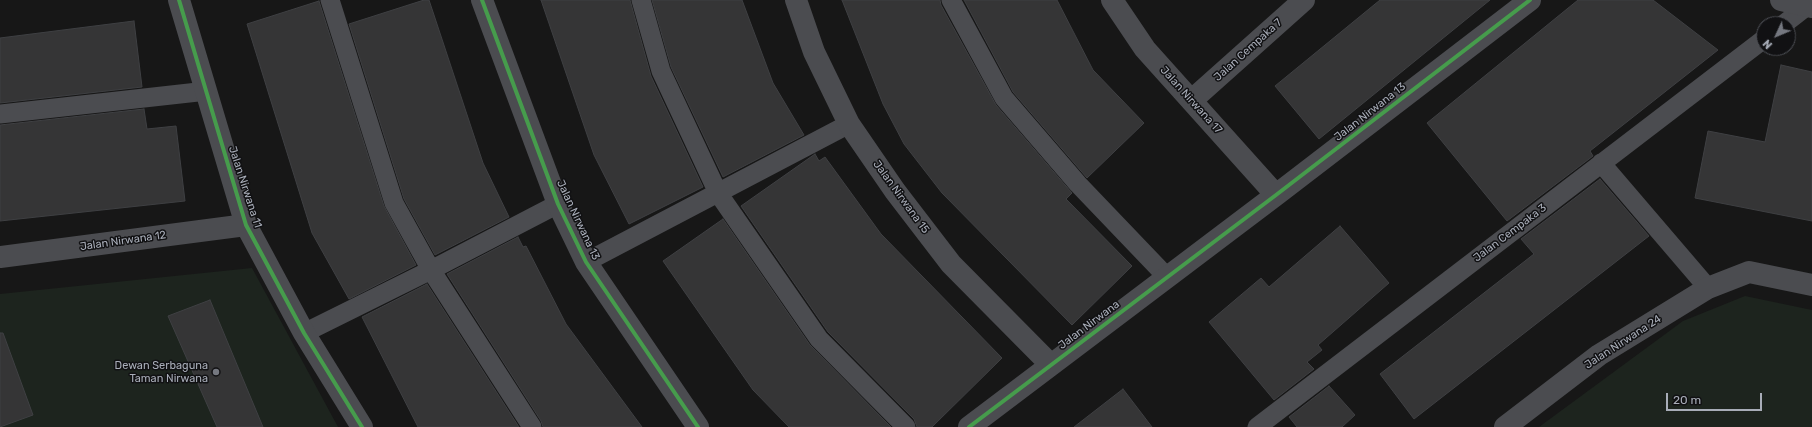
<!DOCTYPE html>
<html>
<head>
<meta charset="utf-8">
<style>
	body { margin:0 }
	#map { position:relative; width:1812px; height:427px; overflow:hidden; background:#171717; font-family:Rubik,sans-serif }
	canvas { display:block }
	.north { position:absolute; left:1756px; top:16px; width:40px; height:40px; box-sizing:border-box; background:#111113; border:1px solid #4d4f55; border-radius:50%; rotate:226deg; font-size:11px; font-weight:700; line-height:16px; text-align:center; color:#a8adb8 }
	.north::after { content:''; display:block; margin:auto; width:14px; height:18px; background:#757880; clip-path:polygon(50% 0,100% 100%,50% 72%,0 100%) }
	.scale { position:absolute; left:1666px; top:393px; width:96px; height:18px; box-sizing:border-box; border:2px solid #a8adb8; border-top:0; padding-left:5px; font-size:12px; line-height:14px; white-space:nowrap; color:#a8adb8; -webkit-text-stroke:3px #111113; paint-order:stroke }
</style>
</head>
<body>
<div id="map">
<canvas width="1812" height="427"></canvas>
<div class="north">N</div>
<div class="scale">20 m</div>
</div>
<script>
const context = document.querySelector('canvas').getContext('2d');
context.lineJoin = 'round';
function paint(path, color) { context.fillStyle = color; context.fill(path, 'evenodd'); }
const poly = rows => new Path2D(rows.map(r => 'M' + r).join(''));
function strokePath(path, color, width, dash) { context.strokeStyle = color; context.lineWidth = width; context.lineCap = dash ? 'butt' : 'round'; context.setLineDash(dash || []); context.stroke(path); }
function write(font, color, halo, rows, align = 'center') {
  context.font = font + ' Rubik,sans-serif'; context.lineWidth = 3; context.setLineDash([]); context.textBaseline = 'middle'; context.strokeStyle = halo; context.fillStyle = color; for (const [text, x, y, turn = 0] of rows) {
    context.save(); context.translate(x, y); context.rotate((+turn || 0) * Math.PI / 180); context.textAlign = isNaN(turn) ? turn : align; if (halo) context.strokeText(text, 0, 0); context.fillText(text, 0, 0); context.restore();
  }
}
const green = poly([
	[252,268,338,427,0,427,0,294],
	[1745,296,1812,310,1812,427,1539,427,1683,321]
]);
const building = poly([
	[424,0,429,0,483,163,509,217,435,255,404,199,349,24,424,0],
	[541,0,630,0,651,76,703,187,629,224,594,155,541,0],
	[652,0,742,0,773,83,804,135,723,177,671,67,652,0],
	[842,0,940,0,941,5,996,105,1072,193,1066,199,1132,266,1072,325,942,193,904,144,883,104,842,0],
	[964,0,1057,0,1093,70,1144,123,1087,178,1013,92,964,0],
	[1380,0,1490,0,1319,139,1275,86,1380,0],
	[1578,0,1653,0,1718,50,1590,151,1593,156,1507,221,1427,123,1578,0],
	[319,1,384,206,416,265,349,299,312,233,247,24,319,1],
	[134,21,142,87,0,103,0,38,134,21],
	[1781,65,1812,72,1812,221,1695,198,1708,131,1765,142,1781,65],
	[144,109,147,129,176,126,185,201,0,221,0,125,144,109],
	[815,154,819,161,825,157,881,234,1002,358,932,427,917,427,914,419,828,332,741,206,815,154],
	[1600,179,1649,236,1414,419,1380,374,1534,254,1521,239,1600,179],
	[723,219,810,345,891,427,789,427,753,390,663,261,723,219],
	[1340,226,1389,283,1318,345,1322,350,1307,362,1314,369,1274,400,1209,322,1261,278,1269,287,1340,226],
	[518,237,523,247,526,246,566,324,642,427,543,427,541,421,447,274,518,237],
	[427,284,519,427,418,427,362,317,427,284],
	[210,300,263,427,217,427,168,316,210,300],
	[0,333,3,333,33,415,0,427,0,333],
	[1329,386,1355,415,1342,427,1297,427,1289,417,1329,386],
	[1123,389,1152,427,1074,427,1123,389]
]);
const lane = poly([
	[330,0,394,203,431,270,532,427],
	[641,0,661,71,718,193,819,339,906,427],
	[951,0,1004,98,1078,184,1167,277],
	[1784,24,1807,6],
	[0,114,207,91],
	[1601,163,1708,288],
	[586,262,849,124],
	[304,333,431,270,558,204],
	[1257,427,1764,39]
]);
const street = poly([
	[179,0,246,225,304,333,362,427],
	[482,0,558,204,586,262,698,427],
	[796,0,814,52,849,124,895,191,951,264,1051,365],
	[1112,0,1145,49,1276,195],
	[1781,0,1812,7],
	[1192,100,1304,0],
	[0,257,246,225],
	[969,427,1276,195,1530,0],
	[1505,427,1599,355,1708,288,1749,272,1812,285]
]);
const cycleway = poly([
	[179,0,246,225,304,333,362,427],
	[482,0,558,204,586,262,698,427],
	[969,427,1276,195,1530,0]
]);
const markers = [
	[216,372,4,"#757880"]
];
const streetNames = [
	["Jalan Cempaka 7",1248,50,-42],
	["Jalan Nirwana 17",1191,100,48],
	["Jalan Nirwana 13",1370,112,-38],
	["Jalan Nirwana 11",245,187,72],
	["Jalan Nirwana 15",901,197,54],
	["Jalan Nirwana 13",578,220,65],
	["Jalan Cempaka 3",1510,233,-37],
	["Jalan Nirwana 12",123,241,-8],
	["Jalan Nirwana",1089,325,-37],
	["Jalan Nirwana 24",1623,342,-33]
];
const poiNames = [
	["Dewan Serbaguna",208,366],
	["Taman Nirwana",208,379]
];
paint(green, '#1d241e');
paint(building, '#353536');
strokePath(building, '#3f4043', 1);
strokePath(lane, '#4b4c50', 19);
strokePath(street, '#4b4c50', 22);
strokePath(cycleway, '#469c4c', 4);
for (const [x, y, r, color] of markers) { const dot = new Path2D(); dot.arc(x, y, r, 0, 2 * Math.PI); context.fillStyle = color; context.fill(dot); strokePath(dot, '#111113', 1.5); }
write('11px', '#a8adb8', '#111113', streetNames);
write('11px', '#a8adb8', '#111113', poiNames, 'right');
</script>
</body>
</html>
